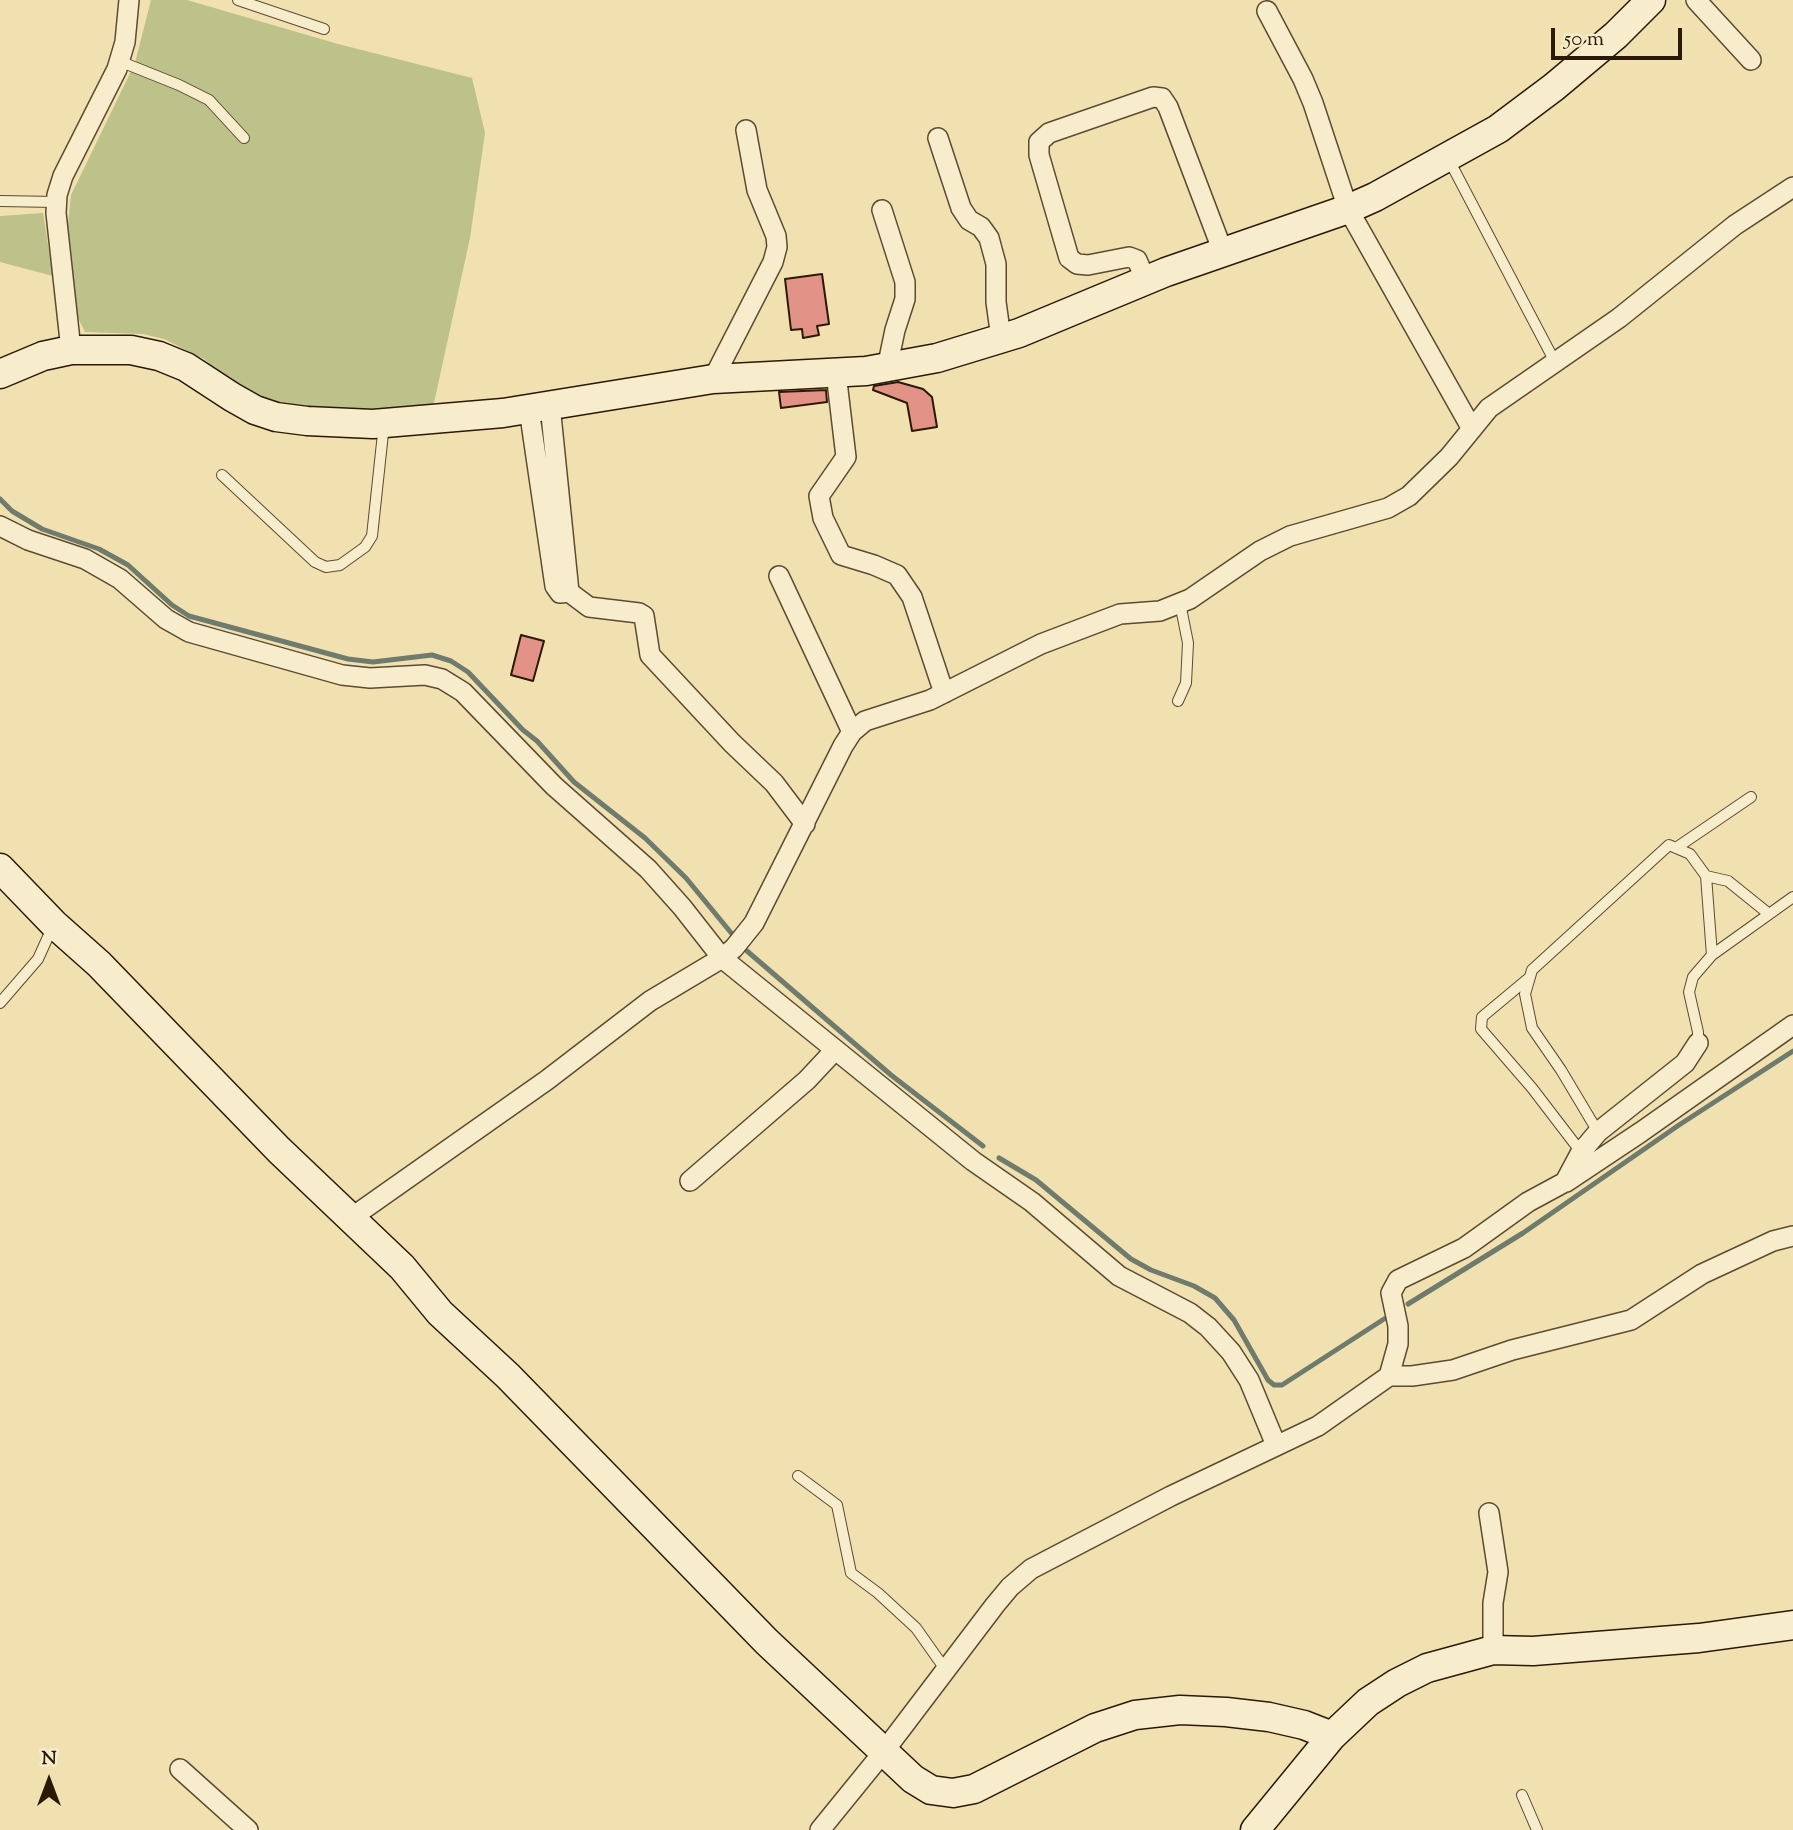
<!DOCTYPE html>
<html>
<head>
<meta charset="utf-8">
<style>
	body { margin:0 }
	#map { position:relative; width:1793px; height:1830px; overflow:hidden; background:#f2e1b0; font-family:"Sorts Mill Goudy",serif }
	canvas { display:block }
	.north { position:absolute; left:14px; top:1746px; width:70px; height:70px; -webkit-text-stroke:5px #f7eccc; paint-order:stroke; rotate:0deg; font-size:19px; font-weight:700; line-height:28px; text-align:center; color:#2a1906 }
	.north::after { content:''; display:block; margin:auto; width:24px; height:32px; background:#2a1906; clip-path:polygon(50% 0,100% 100%,50% 72%,0 100%) }
	.scale { position:absolute; left:1551px; top:28px; width:131px; height:32px; box-sizing:border-box; border:4px solid #2a1906; border-top:0; padding-left:9px; font-size:21px; line-height:24px; white-space:nowrap; color:#2a1906; -webkit-text-stroke:5px #f7eccc; paint-order:stroke }
</style>
</head>
<body>
<div id="map">
<canvas width="1793" height="1830"></canvas>
<div class="north">N</div>
<div class="scale">50 m</div>
</div>
<script>
const context = document.querySelector('canvas').getContext('2d');
context.lineJoin = 'round';
function paint(path, color) { context.fillStyle = color; context.fill(path, 'evenodd'); }
const poly = rows => new Path2D(rows.map(r => 'M' + r).join(''));
function strokePath(path, color, width, dash) { context.strokeStyle = color; context.lineWidth = width; context.lineCap = dash ? 'butt' : 'round'; context.setLineDash(dash || []); context.stroke(path); }
const green = poly([
	[151,0,187,0,338,44,472,78,485,133,470,238,432,412,283,408,259,400,225,378,204,359,164,339,143,334,85,332,73,308,67,234,71,195,135,63],
	[43,213,53,276,0,262,0,216]
]);
const stream = poly([
	[0,499,12,511,42,529,99,549,128,565,172,605,189,616,348,659,373,662,432,655,451,661,468,672,523,730,537,741,574,782,645,838,686,878,737,940],
	[747,951,891,1075,983,1146],
	[999,1158,1036,1180,1131,1259,1151,1270,1194,1286,1215,1298,1234,1320,1268,1380,1274,1385,1282,1385,1384,1319],
	[1408,1304,1523,1233,1679,1125,1793,1051]
]);
const building = poly([
	[822,274,829,324,817,326,819,335,803,338,802,329,791,330,785,279,822,274],
	[898,382,923,389,932,397,937,427,912,431,907,403,873,390,874,386,898,382],
	[826,390,827,402,781,408,779,392,826,390],
	[521,635,544,641,533,681,511,675,521,635]
]);
const lane = poly([
	[238,0,324,29],
	[119,61,179,85,209,100,244,138],
	[1449,160,1555,362],
	[0,201,56,202],
	[222,475,315,562,326,567,340,565,365,547,372,536,384,424],
	[1178,701,1186,683,1188,643,1180,603],
	[1676,848,1751,797],
	[1706,876,1728,881,1769,914],
	[1712,955,1793,897],
	[1530,977,1482,1017,1481,1029,1532,1088,1581,1152],
	[0,1003,38,959,52,928],
	[1598,1132,1561,1070,1532,1028,1525,994,1532,970,1669,845,1690,854,1706,876,1712,955,1693,977,1689,992,1698,1032,1698,1043],
	[798,1476,837,1505,851,1573,878,1593,916,1628,945,1669],
	[1522,1795,1537,1830]
]);
const street = poly([
	[1696,0,1751,60],
	[1267,11,1303,79,1313,103,1348,209,1472,429],
	[938,138,961,208,969,220,981,227,989,238,996,264,996,302,1001,338],
	[882,210,905,282,905,299,895,330,887,368],
	[1146,281,1137,260,1129,257,1088,265,1077,264,1069,258,1039,155,1039,142,1049,133,1153,97,1162,98,1168,107,1223,252],
	[71,350,56,213,57,195,63,176,117,69,125,42,129,0],
	[836,373,846,457,819,496,823,518,841,555,874,565,897,575,912,597,944,693],
	[713,379,773,262,777,247,776,236,757,190,746,130],
	[550,405,569,592,589,607,639,613,644,616,650,655,732,743,774,783,805,824],
	[529,409,555,586,560,593,569,592],
	[0,526,28,540,85,559,120,579,166,619,189,632,342,675,370,678,425,675,442,679,463,692,554,786,648,869,682,907,722,958,973,1161,1032,1202,1119,1276,1190,1313,1208,1327,1231,1352,1249,1380,1276,1445],
	[779,576,852,732],
	[690,1181,807,1080,835,1050],
	[1566,1182,1641,1132,1793,1025],
	[351,1218,547,1080,650,1001,722,958,734,948,754,923,843,746,852,732,865,721,930,700,1041,644,1120,614,1160,611,1190,599,1260,551,1290,536,1388,508,1409,496,1449,457,1489,408,1619,318,1735,225,1793,187],
	[1389,1376,1398,1344,1398,1326,1391,1293,1398,1280,1464,1248,1528,1202,1565,1182,1581,1152,1598,1132,1685,1063,1698,1043],
	[1489,1513,1498,1572,1493,1603,1493,1650],
	[180,1769,248,1830],
	[820,1830,885,1750,995,1605,1010,1587,1031,1569,1171,1496,1318,1426,1389,1376,1412,1376,1453,1370,1512,1350,1631,1320,1702,1274,1773,1241,1793,1236]
]);
const secondary = poly([
	[0,374,43,356,71,350,131,350,159,356,186,367,232,397,255,410,276,417,307,421,373,424,503,413,713,379,866,371,937,358,1019,333,1166,272,1348,209,1375,197,1498,129,1554,87,1616,35,1651,0],
	[0,868,54,924,99,964,279,1150,402,1267,440,1313,508,1376,767,1642,913,1779,931,1790,953,1793,974,1789,1095,1728,1135,1715,1180,1710,1226,1712,1269,1717,1304,1725,1332,1736],
	[1255,1830,1332,1736,1368,1702,1397,1683,1427,1668,1493,1650,1533,1651,1699,1638,1793,1625]
]);
paint(green, '#bcc28a');
strokePath(stream, '#6e7b6d', 5);
paint(building, '#e39288');
strokePath(building, '#2a1906', 2);
strokePath(lane, '#5c4b30', 12);
strokePath(street, '#5c4b30', 22);
strokePath(secondary, '#2a1906', 31);
strokePath(lane, '#f7eccc', 10);
strokePath(street, '#f7eccc', 19);
strokePath(secondary, '#f7eccc', 28);
</script>
</body>
</html>
